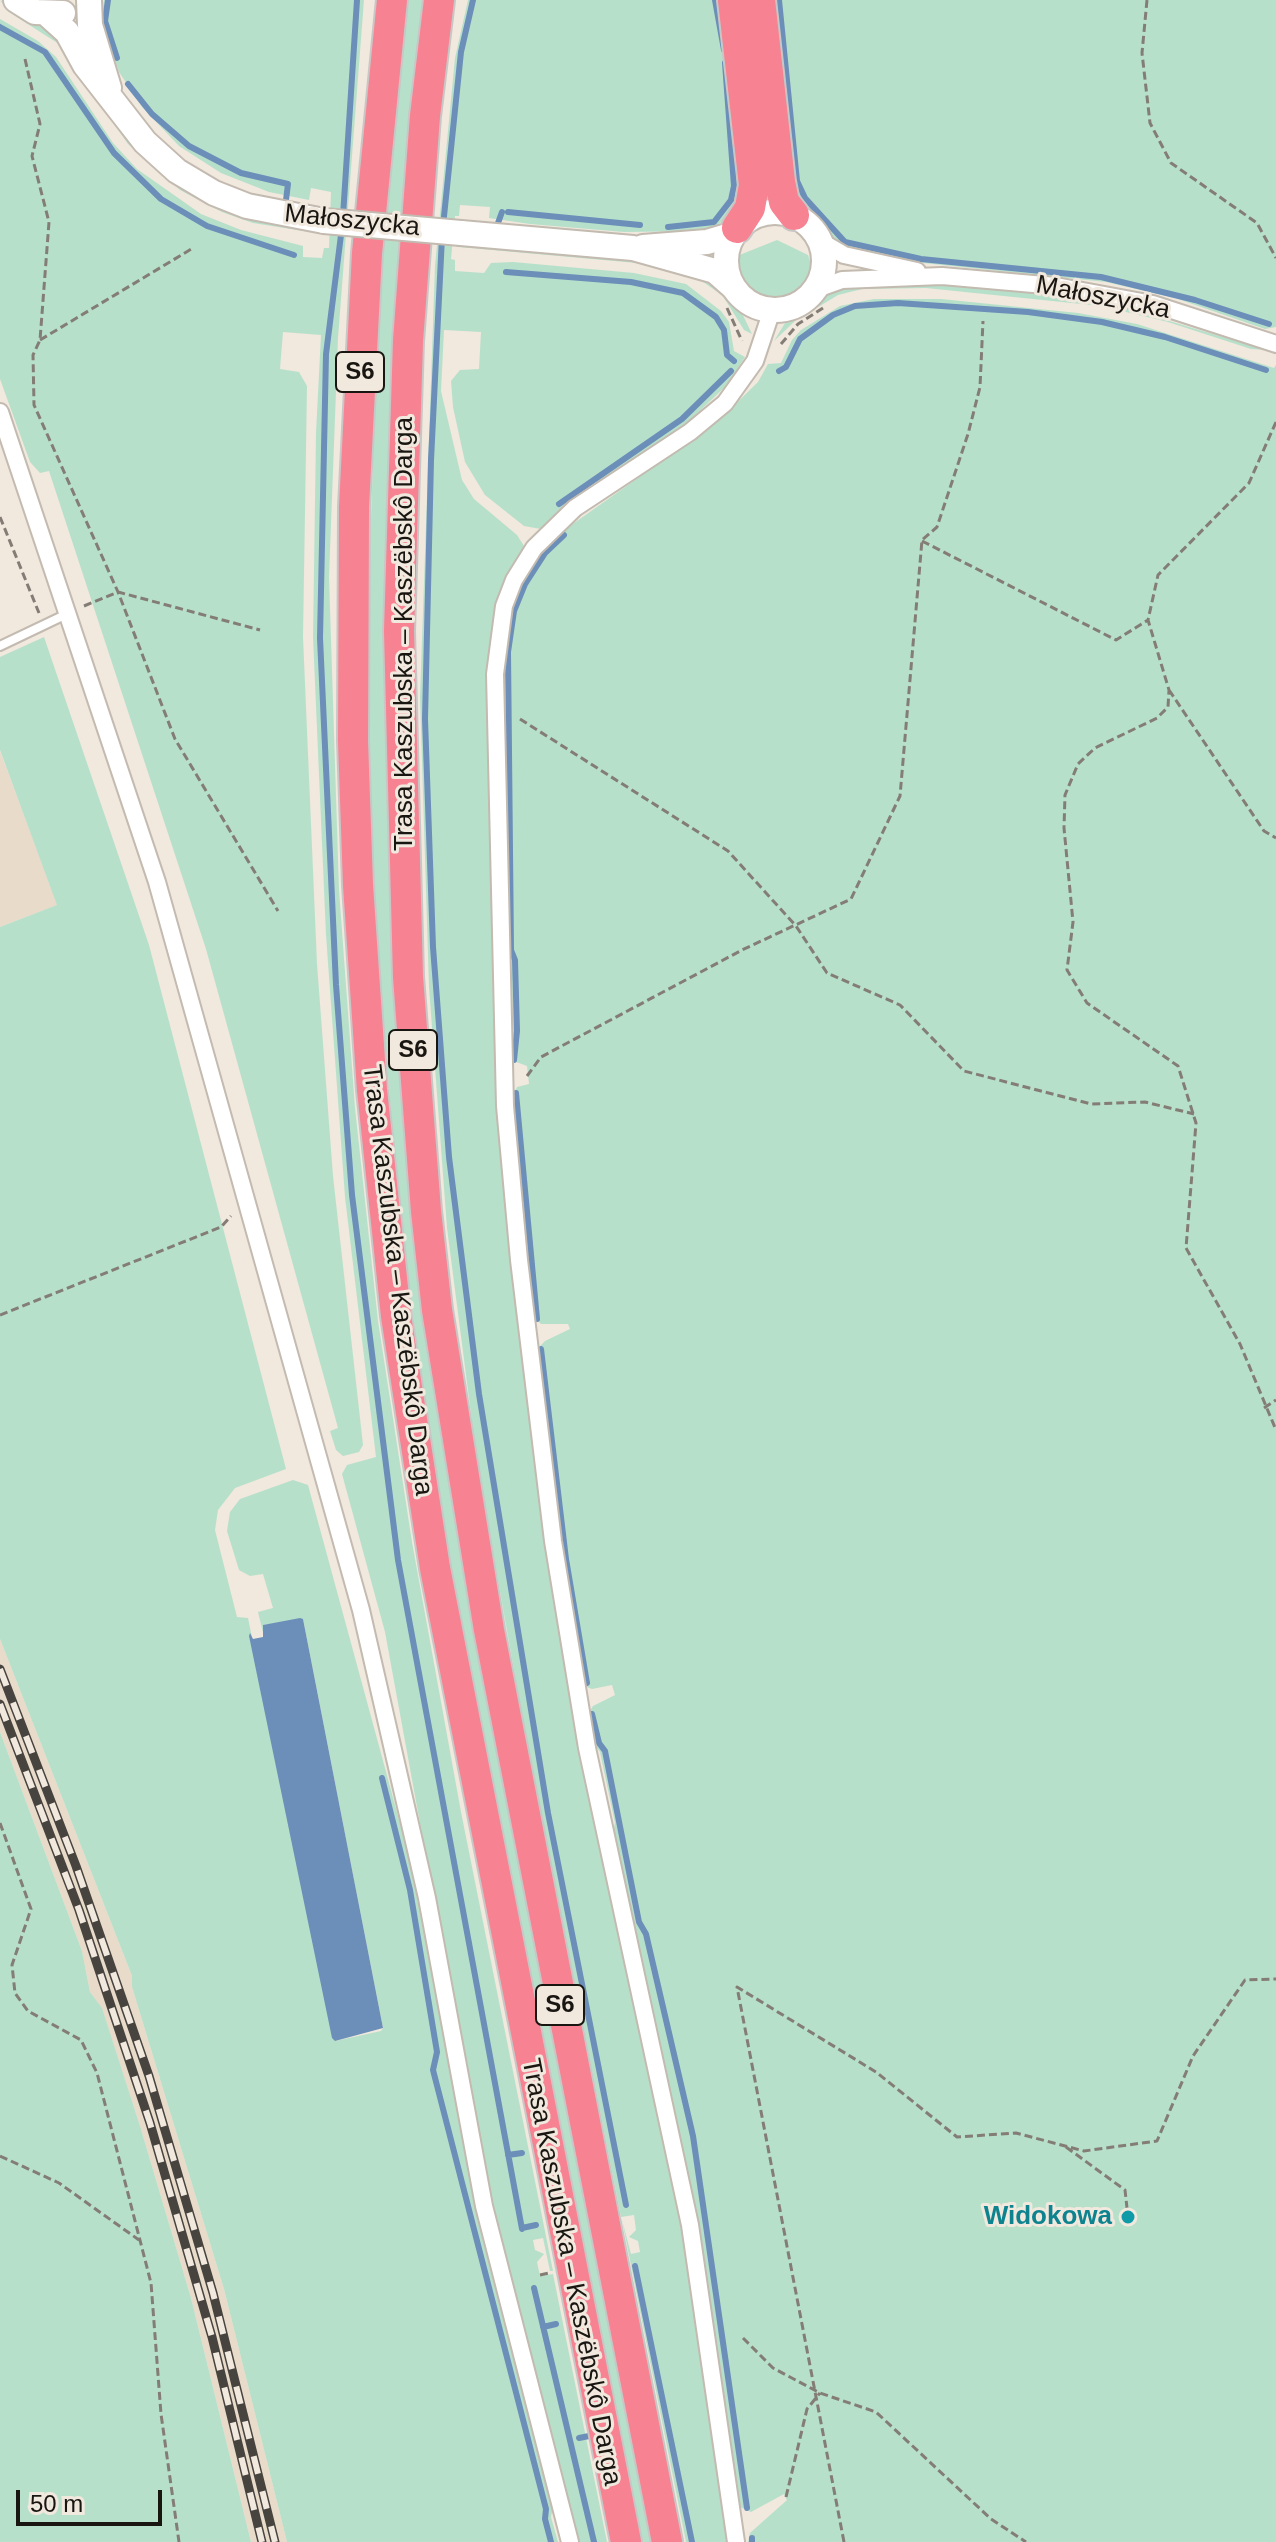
<!DOCTYPE html>
<html>
<head>
<meta charset="utf-8">
<style>
	body { margin:0 }
	#map { position:relative; width:1276px; height:2542px; overflow:hidden; background:#f1e8de; font-family:Arial,sans-serif }
	canvas { display:block }
	.scale { position:absolute; left:16px; top:2490px; width:146px; height:36px; box-sizing:border-box; border:4px solid #191612; border-top:0; padding-left:10px; font-size:24px; line-height:28px; white-space:nowrap; color:#191612; -webkit-text-stroke:6px #f1e8de; paint-order:stroke }
</style>
</head>
<body>
<div id="map">
<canvas width="1276" height="2542"></canvas>
<div class="scale">50 m</div>
</div>
<script>
const context = document.querySelector('canvas').getContext('2d');
context.lineJoin = 'round';
function paint(path, color) { context.fillStyle = color; context.fill(path, 'evenodd'); }
const poly = rows => new Path2D(rows.map(r => 'M' + r).join(''));
function strokePath(path, color, width, dash) { context.strokeStyle = color; context.lineWidth = width; context.lineCap = dash ? 'butt' : 'round'; context.setLineDash(dash || []); context.stroke(path); }
function write(font, color, halo, rows, align = 'center') {
  context.font = font + ' Arial,sans-serif'; context.lineWidth = 6; context.setLineDash([]); context.textBaseline = 'middle'; context.strokeStyle = halo; context.fillStyle = color; for (const [text, x, y, turn = 0] of rows) {
    context.save(); context.translate(x, y); context.rotate((+turn || 0) * Math.PI / 180); context.textAlign = isNaN(turn) ? turn : align; if (halo) context.strokeText(text, 0, 0); context.fillText(text, 0, 0); context.restore();
  }
}
const built = poly([
	[0,751,58,905,0,927],
	[0,1639,132,1976,132,1987,224,2289,287,2542,251,2542,191,2298,140,2126,102,2009,90,1992,82,1951,0,1732]
]);
const green = poly([
	[0,0,51,28,110,114,254,219,323,231,323,234,253,223,222,212,180,190,128,144,59,44,9,12],
	[104,0,364,0,338,338,329,577,339,890,355,1108,378,1321,412,1542,461,1812,553,2271,550,2271,543,2238,533,2240,535,2250,544,2254,537,2262,540,2276,553,2274,607,2542,577,2542,489,2195,420,1841,422,1834,385,1632,342,1474,347,1465,376,1457,345,1197,326,935,313,637,316,433,321,335,283,332,280,369,299,372,307,386,303,637,317,964,333,1176,363,1445,359,1452,343,1456,336,1450,330,1431,338,1428,206,949,49,471,40,473,30,462,0,379,0,19,38,41,56,57,113,143,137,169,201,214,241,230,303,246,303,257,322,258,324,248,329,248,331,192,311,188,309,200,269,192,221,173,179,146,142,107,119,72,101,21],
	[406,0,424,0,394,333,385,624,390,889,407,1159,424,1322,476,1647,652,2542,641,2542,505,1864,445,1541,399,1217,373,884,367,631,379,289],
	[468,0,718,0,740,187,731,214,715,227,701,231,624,232,530,224,489,218,490,207,460,205,459,216,455,216,451,259,455,260,455,271,484,273,491,263,513,262,634,273,686,284,721,311,729,322,734,351,745,357,728,384,686,424,571,503,541,529,524,526,485,495,465,462,453,407,451,381,460,370,479,369,481,332,444,330,441,391,462,480,474,499,517,535,524,546,496,608,488,665,493,997,505,1197,559,1635,590,1797,679,2206,729,2542,686,2542,622,2220,631,2254,640,2252,638,2241,629,2237,636,2230,634,2215,621,2217,523,1721,478,1468,447,1228,429,987,420,697,435,266,455,58],
	[774,0,1276,0,1276,327,1265,329,1175,298,1106,282,923,263,855,250,838,243,795,191],
	[777,240,808,255,812,267,807,281,796,292,782,298,766,298,745,286,738,272,737,256],
	[460,243,622,258,695,269,740,309,752,334,744,330,723,296,695,276,648,264,459,247],
	[927,284,1056,295,1116,305,1266,350,1251,349,1168,322,1101,306,926,288,862,289,838,295,795,321,774,341,785,323,835,288],
	[874,299,941,299,1078,313,1137,324,1274,368,1276,365,1276,2542,748,2542,750,2533,787,2500,784,2494,751,2512,738,2506,694,2208,613,1833,615,1823,600,1752,594,1744,588,1714,593,1706,615,1695,612,1685,592,1689,584,1686,562,1555,537,1349,545,1341,570,1329,568,1324,541,1324,534,1317,512,1098,517,1087,529,1084,527,1066,511,1060,509,1041,513,1032,511,960,506,951,503,708,508,627,527,575,560,533,717,422,758,382,768,364,781,363,792,340,801,330,840,306],
	[44,637,149,945,286,1469,235,1488,218,1510,215,1530,237,1617,248,1618,335,2041,381,2031,383,2028,303,1619,264,1625,264,1637,258,1612,273,1608,263,1574,250,1576,239,1570,227,1531,230,1512,240,1499,293,1480,308,1485,413,1871,470,2178,553,2507,551,2517,558,2542,287,2542,224,2289,132,1987,132,1976,0,1639,0,927,57,905,0,750,0,657],
	[0,1732,82,1951,90,1992,102,2008,140,2126,191,2298,251,2542,0,2542]
]);
const water = poly([
	[300,1618,303,1619,383,2028,335,2041,332,2038,249,1636,250,1633,253,1639,263,1637,263,1625]
]);
const stream = poly([
	[108,0,105,21,117,58],
	[715,0,724,50],
	[779,0,797,181,805,198,845,242,921,259,1101,277,1195,300,1269,324],
	[0,27,45,52,114,153,161,199,207,226,294,255],
	[128,84,152,114,189,146,241,173,288,184,286,200],
	[508,212,640,225],
	[343,216,357,0],
	[498,223,502,212],
	[443,226,461,52,473,0],
	[342,227,326,354,320,638,336,985,352,1195,398,1560,522,2229],
	[668,227,714,222,731,200,734,186,725,63],
	[442,237,431,460,425,719,433,947,449,1157,479,1394,548,1813,626,2205],
	[506,272,631,282,683,293,716,317,724,330,727,355,734,361],
	[779,371,786,367,800,339,833,315,855,306,898,303,1028,312,1102,322,1165,337,1266,370],
	[559,504,682,419,731,371],
	[514,1060,517,1031,515,960,511,950,508,652,514,611,525,584,545,553,564,535],
	[516,1093,537,1319],
	[541,1349,566,1559,587,1683],
	[592,1714,599,1743,605,1751,639,1922,646,1934,693,2136,747,2508],
	[382,1778,410,1890,437,2052,433,2070,546,2509,545,2519,551,2542],
	[508,2155,522,2153],
	[522,2228,536,2225],
	[635,2266,692,2542],
	[534,2288,594,2542],
	[543,2327,556,2324],
	[579,2438,589,2436],
	[752,2538,752,2542]
]);
const path = poly([
	[1147,0,1142,53,1150,123,1171,163,1257,223,1276,258],
	[25,59,40,124,32,156,49,222,40,340,33,355,34,405,118,592,175,739,278,911],
	[727,308,742,341],
	[40,340,193,248],
	[781,344,798,324,823,308],
	[1276,422,1249,483,1158,575,1148,620,1169,690,1168,707,1157,718,1095,748,1078,764,1065,795,1064,828,1073,922,1067,970,1087,1003,1178,1066,1196,1123,1186,1248,1240,1344,1276,1430],
	[0,517,39,613],
	[922,541,1116,640,1148,620],
	[84,606,118,592,260,630],
	[1169,690,1264,831,1276,838],
	[520,719,728,851,796,926,827,973,900,1005,964,1071,1091,1104,1145,1102,1194,1114],
	[527,1076,541,1057,742,950,851,899,900,796,922,540,937,527,968,434,980,387,983,321],
	[0,1315,221,1227,231,1216],
	[1264,1408,1276,1400],
	[0,1823,31,1909,12,1965,15,1993,28,2011,81,2040,97,2073,151,2283,161,2414,179,2542],
	[1066,2147,1125,2190,1128,2217],
	[0,2156,59,2183,139,2240],
	[540,2275,549,2273],
	[743,2338,773,2368,820,2393,876,2412,991,2519,1026,2542],
	[786,2497,807,2409,820,2393],
	[844,2542,737,1987,876,2072,957,2137,1016,2133,1084,2151,1157,2141,1193,2056,1245,1980,1276,1979]
]);
const lane = poly([
	[0,646,69,613]
]);
const street = poly([
	[820,241,844,255,917,271],
	[814,290,842,280,942,276,1056,286,1153,304,1276,344],
	[0,412,157,882,361,1610,427,1898,484,2206,570,2542],
	[736,2542,690,2225,587,1748,553,1541,519,1260,505,1106,495,674,504,606,514,580,534,548,575,508,690,432,725,403,755,361,772,310]
]);
const secondary = poly([
	[16,0,35,12,63,13],
	[89,0,90,25,109,88],
	[47,14,67,32,85,65,145,142,177,171,214,193,247,206,324,221],
	'726 261a49 49 0 1 1 98 0a49 49 0 1 1-98 0Z',
	[461,233,633,248,715,271,732,286],
	[643,247,707,242,734,234]
]);
const highway = poly([
	[392,0,367,253,354,507,353,741,358,885,372,1090,396,1316,435,1568,626,2542],
	[439,0,425,116,408,341,399,631,408,977,426,1211,437,1310,489,1630,667,2542],
	[733,0,754,185,750,208,737,228],
	[760,0,780,182,784,202,794,215]
]);
const rail = poly([
	[0,1669,76,1866,149,2076,213,2293,275,2542],
	[0,1704,79,1910,150,2123,212,2337,262,2542]
]);
const secondaryBridge = poly([
	[324,221,461,233]
]);
const markers = [
	[1128,2217,8,"#0f9aa8"]
];
const shields = [
	[360,372,48],
	[413,1050,48],
	[560,2005,48]
];
const shieldNames = [
	["S6",360,372],
	["S6",413,1050],
	["S6",560,2005]
];
const streetNames = [
	["Małoszycka",352,221,6],
	["Małoszycka",1103,298,11],
	["Trasa Kaszubska – Kaszëbskô Darga",405,634,-90],
	["Trasa Kaszubska – Kaszëbskô Darga",397,1280,83],
	["Trasa Kaszubska – Kaszëbskô Darga",571,2272,79]
];
const cultureNames = [
	["Widokowa",1112,2217]
];
paint(built, '#e8dbca');
paint(green, '#b7e0cb');
paint(water, '#6b8fb8');
strokePath(stream, '#6b8fb8', 6);
strokePath(lane, '#c3bab0', 12);
strokePath(street, '#c3bab0', 20);
strokePath(secondary, '#c3bab0', 28);
strokePath(highway, '#c8c7c6', 34);
strokePath(path, '#837d76', 3, [8, 4]);
strokePath(lane, '#fff', 8);
strokePath(street, '#fff', 16);
strokePath(secondary, '#fff', 24);
strokePath(highway, '#f78292', 30);
strokePath(rail, '#47433e', 9);
strokePath(rail, '#f1e8de', 6, [18]);
strokePath(secondaryBridge, '#c3bab0', 28, []);
strokePath(secondaryBridge, '#fff', 24);
for (const [x, y, r, color] of markers) { const dot = new Path2D(); dot.arc(x, y, r, 0, 2 * Math.PI); context.fillStyle = color; context.fill(dot); strokePath(dot, '#f1e8de', 3); }
for (const [x, y, w] of shields) { const box = new Path2D(); box.roundRect(x - w / 2, y - 20, w, 40, 6); context.fillStyle = '#f1e8de'; context.fill(box); strokePath(box, '#191612', 2); }
write('bold 24px', '#191612', null, shieldNames);
write('26px', '#191612', '#f1e8de', streetNames);
write('bold 26px', '#0d838f', '#f1e8de', cultureNames, 'right');
</script>
</body>
</html>
